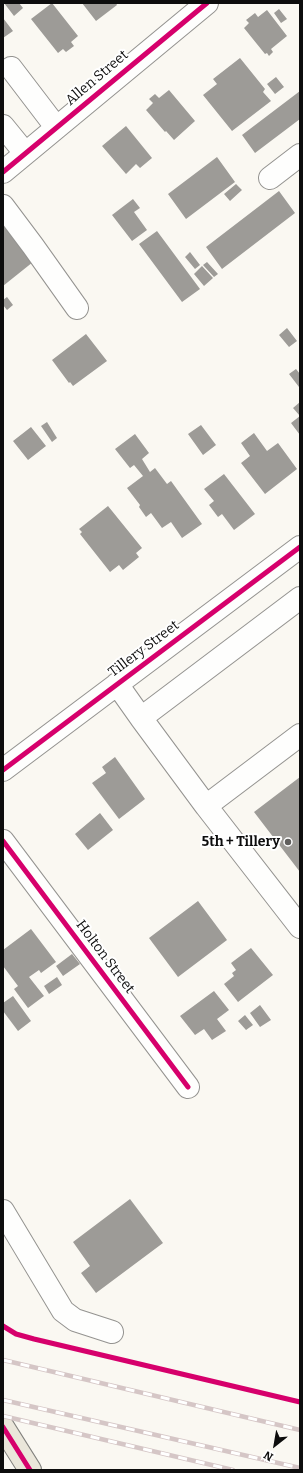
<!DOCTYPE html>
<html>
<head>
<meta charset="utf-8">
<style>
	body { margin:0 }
	#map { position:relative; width:303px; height:1473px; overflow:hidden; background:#faf8f2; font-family:Bitter,serif }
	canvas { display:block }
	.frame { position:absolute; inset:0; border:4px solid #0d0d0d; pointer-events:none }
	.north { position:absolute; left:255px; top:1425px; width:40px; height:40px; -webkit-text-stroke:3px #fff; paint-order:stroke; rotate:211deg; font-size:11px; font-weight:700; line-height:16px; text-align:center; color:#0d0d0d }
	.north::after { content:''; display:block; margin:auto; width:14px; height:18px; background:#0d0d0d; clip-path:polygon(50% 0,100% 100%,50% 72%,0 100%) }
</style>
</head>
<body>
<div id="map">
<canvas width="303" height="1473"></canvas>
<div class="frame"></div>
<div class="north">N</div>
</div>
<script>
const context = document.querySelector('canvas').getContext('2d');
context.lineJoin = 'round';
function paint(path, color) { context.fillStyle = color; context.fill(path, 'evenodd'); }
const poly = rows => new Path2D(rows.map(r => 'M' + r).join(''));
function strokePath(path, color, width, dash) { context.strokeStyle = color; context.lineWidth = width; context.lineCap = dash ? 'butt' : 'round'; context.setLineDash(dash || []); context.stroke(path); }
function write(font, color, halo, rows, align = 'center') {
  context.font = font + ' Bitter,serif'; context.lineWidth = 4; context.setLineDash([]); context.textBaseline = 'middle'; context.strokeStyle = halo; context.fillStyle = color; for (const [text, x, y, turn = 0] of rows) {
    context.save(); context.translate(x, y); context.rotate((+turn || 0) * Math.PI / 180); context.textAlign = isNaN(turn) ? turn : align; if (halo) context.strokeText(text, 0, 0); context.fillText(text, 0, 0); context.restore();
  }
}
const building = poly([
	[4,3,19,3,23,8,14,16],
	[52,3,78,36,71,42,74,46,66,52,63,49,58,53,31,19],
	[82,3,116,3,117,5,96,21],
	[279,9,287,19,281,23,274,13],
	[267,10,287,36,271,49,273,52,269,56,267,53,265,54,244,28,249,23,246,20,255,13,258,17],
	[3,18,13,31,3,38],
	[240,58,265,89,263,92,271,101,232,131,203,95,217,84,213,79],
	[276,77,284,87,275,94,267,84],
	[169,90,195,121,174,140,166,131,165,132,146,110,153,103,149,99,155,94,159,98],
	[300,91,300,119,255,153,242,135],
	[126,126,152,158,140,168,136,164,126,174,102,146],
	[217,157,235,182,186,219,168,194],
	[236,184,242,190,230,201,224,194],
	[279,191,295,213,222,269,206,247],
	[133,199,140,208,134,212,147,230,132,241,112,215],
	[3,225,33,262,3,286],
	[157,231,200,289,182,302,139,244],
	[190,252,200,265,195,269,185,257],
	[207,262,218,274,214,277,203,265],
	[202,266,213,278,204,286,194,274],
	[7,297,13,305,7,310,3,305,3,300],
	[287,328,297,341,289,347,279,335],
	[86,334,107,361,73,386,70,382,69,383,52,360],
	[296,369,300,374,300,386,299,387,289,374],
	[300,402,300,435,291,423,300,416,293,408],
	[47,422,57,438,52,442,41,426],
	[201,425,216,445,203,455,188,434],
	[31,427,46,446,28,460,13,441],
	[254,433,267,451,278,443,297,469,265,494,241,463,250,456,241,443],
	[135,434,149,453,142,459,150,472,155,468,167,484,171,481,202,524,182,538,171,522,162,528,151,513,146,517,139,507,140,505,127,488,143,476,134,465,130,468,115,449],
	[224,474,255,514,234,530,222,514,218,517,209,505,214,501,204,489],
	[108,506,142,548,136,553,139,557,123,570,119,565,110,572,80,534,82,532,79,529],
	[115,757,145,799,119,819,92,783,106,773,102,767],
	[300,777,300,872,254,812],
	[100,813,113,830,88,850,75,834],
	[198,901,227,940,178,977,149,938],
	[31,929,56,962,41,973,39,970,29,977,44,996,28,1008,14,989,18,986,3,966,3,950],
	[251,948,273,975,238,1002,224,984,234,976,232,973,236,970,231,963],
	[72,954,80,964,63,976,56,966],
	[57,977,62,985,49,994,44,986],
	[214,991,229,1010,217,1019,226,1031,212,1040,204,1029,195,1035,180,1016],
	[13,996,31,1021,18,1031,3,1011,3,1003],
	[260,1005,271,1020,260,1027,250,1013],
	[245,1015,253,1025,246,1030,238,1021],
	[130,1199,163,1243,96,1293,81,1273,90,1266,73,1242]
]);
const minor = poly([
	[11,68,56,127],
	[3,126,25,153],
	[3,172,207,3],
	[270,178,300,155],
	[3,206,33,246,77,308],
	[300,598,141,718,206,806,300,735],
	[117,684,141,718],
	[3,770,300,547],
	[206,806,300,927],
	[3,841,188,1087],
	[3,1211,63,1311,75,1320,112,1332]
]);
const major = poly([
	[3,1427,30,1470]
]);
const rail = poly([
	[3,1360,300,1430],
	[3,1400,300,1468],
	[3,1416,233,1470]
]);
const cycleway = poly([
	[3,172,207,3],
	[3,770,300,547],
	[3,841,188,1087],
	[3,1326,16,1334,34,1339,300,1402],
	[3,1427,30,1470]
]);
const markers = [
	[288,842,4,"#605f5d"]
];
const streetNames = [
	["Allen Street",97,78,-40],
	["Tillery Street",144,649,-37],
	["Holton Street",105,957,53]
];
const poiNames = [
	["5th + Tillery",280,842]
];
paint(building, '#9d9b97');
strokePath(minor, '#949390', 24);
strokePath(major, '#81807d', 24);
strokePath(minor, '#fefefd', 22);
strokePath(major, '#eae6da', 22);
strokePath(rail, '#d5c6c6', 4.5);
strokePath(rail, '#fff', 3, [9]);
strokePath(cycleway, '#d6006c', 5);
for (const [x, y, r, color] of markers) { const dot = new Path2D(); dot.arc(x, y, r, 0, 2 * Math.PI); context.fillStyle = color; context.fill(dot); strokePath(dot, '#fff', 1.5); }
write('14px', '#0d0d0d', '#fff', streetNames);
write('bold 14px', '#0d0d0d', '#fff', poiNames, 'right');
</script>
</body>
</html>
